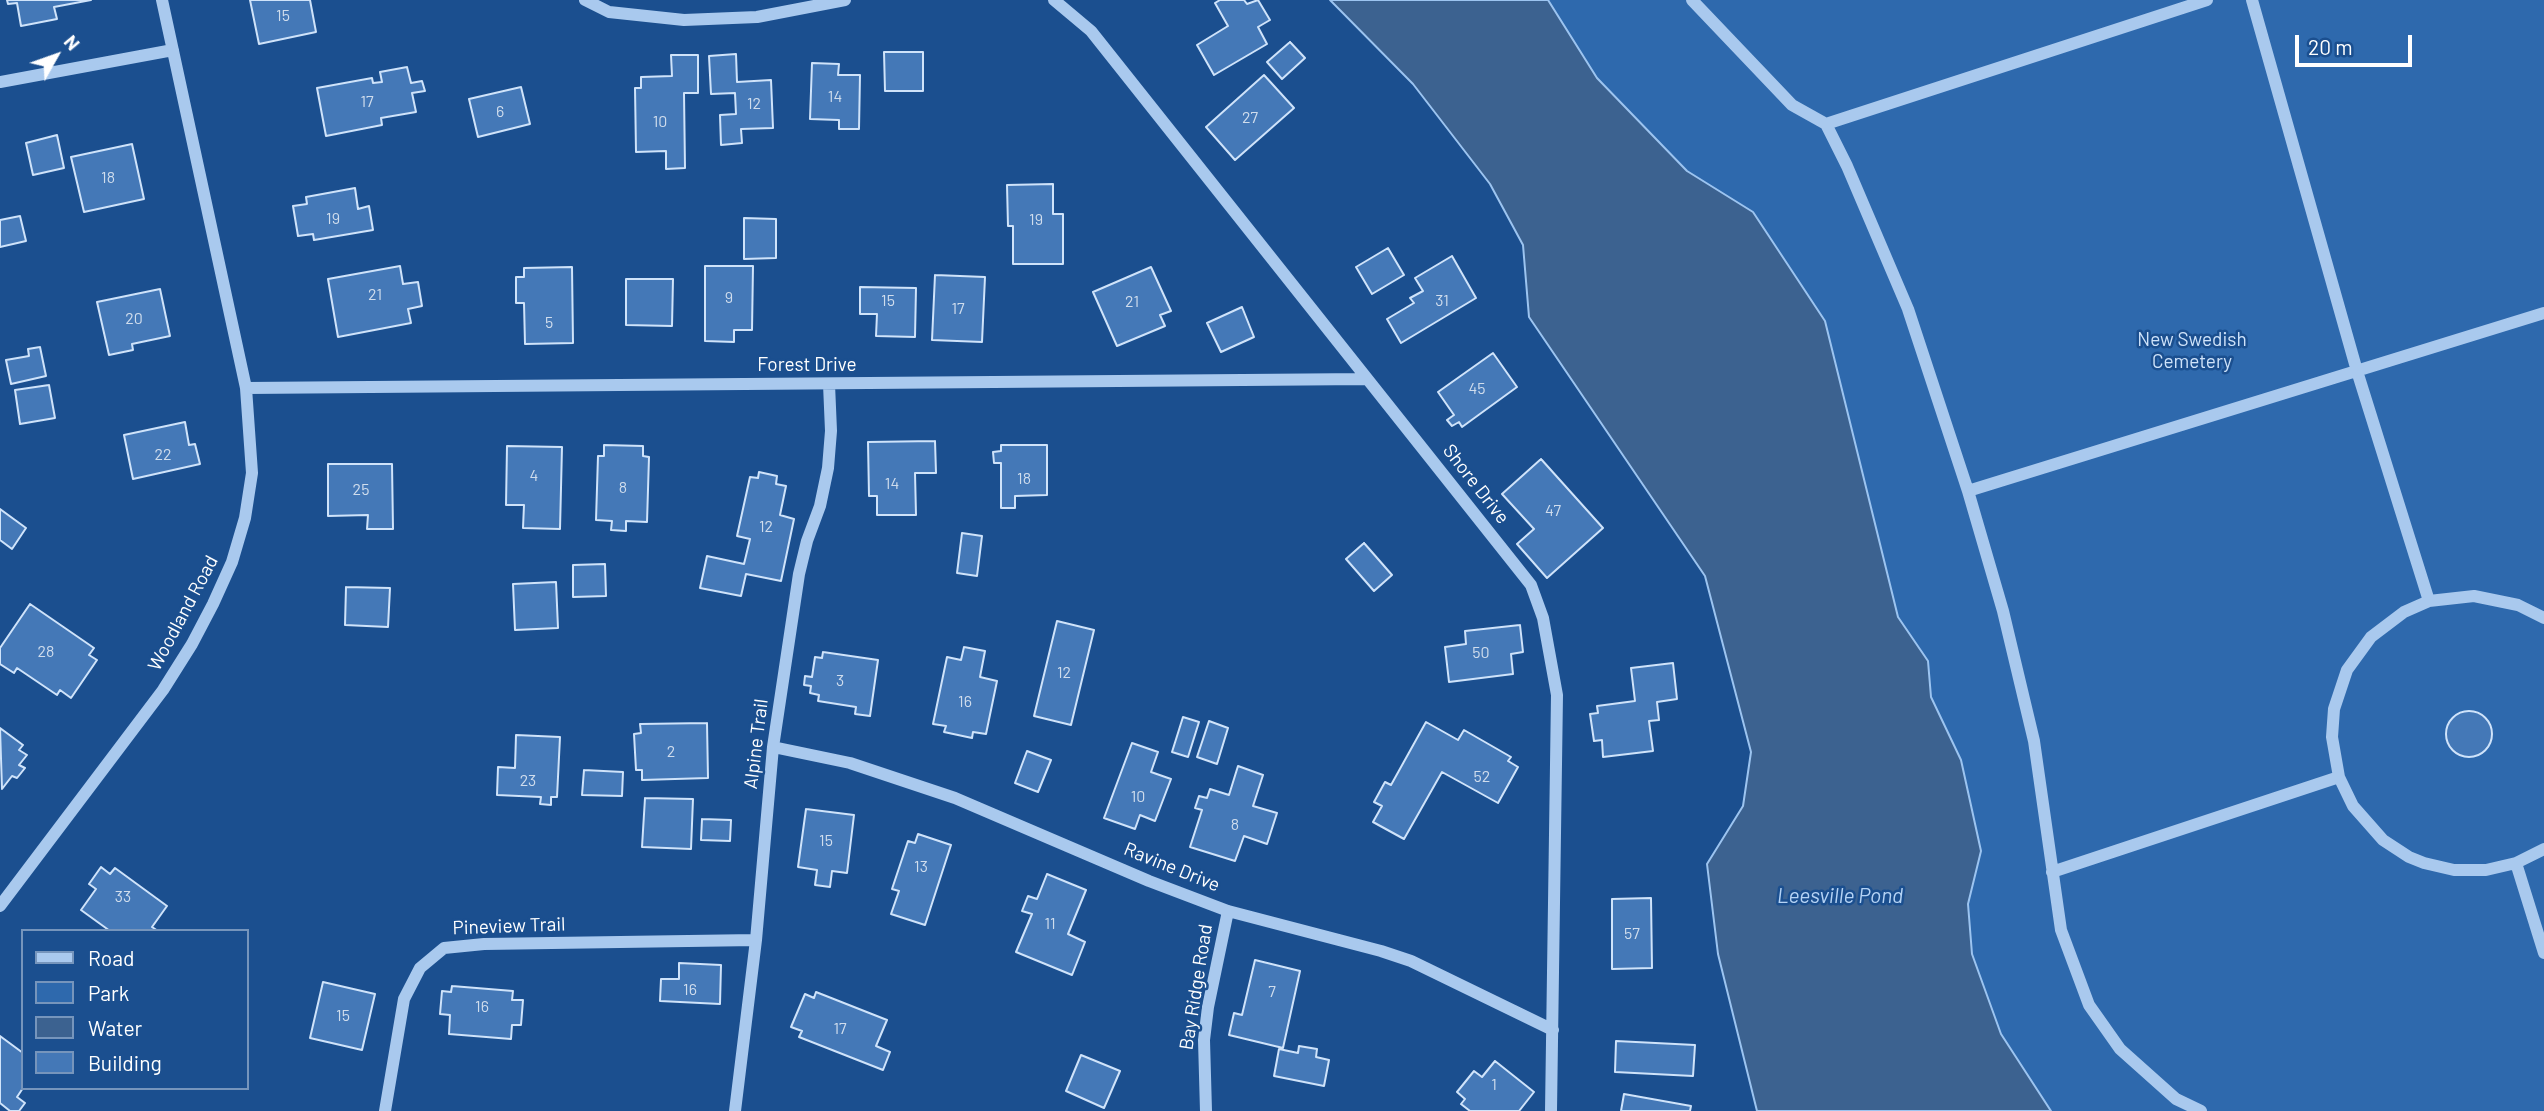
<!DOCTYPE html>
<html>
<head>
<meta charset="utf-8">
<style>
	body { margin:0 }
	#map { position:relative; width:2544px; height:1111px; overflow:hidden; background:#1b4f8f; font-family:Barlow,sans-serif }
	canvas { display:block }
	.legend { position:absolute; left:21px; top:929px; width:228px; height:161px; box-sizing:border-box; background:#1b4f8f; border:2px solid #7695bc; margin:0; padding:9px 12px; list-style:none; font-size:21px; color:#fff }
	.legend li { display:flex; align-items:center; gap:14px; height:35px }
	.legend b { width:35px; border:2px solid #7695bc }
	.north { position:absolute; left:21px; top:21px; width:70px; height:70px; -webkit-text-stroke:5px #1b4f8f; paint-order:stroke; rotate:50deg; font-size:19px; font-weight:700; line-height:28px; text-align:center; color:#fff }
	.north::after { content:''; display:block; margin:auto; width:24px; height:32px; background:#fff; clip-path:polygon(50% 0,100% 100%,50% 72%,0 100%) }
	.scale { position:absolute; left:2295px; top:35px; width:117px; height:32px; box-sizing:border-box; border:4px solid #fff; border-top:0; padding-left:9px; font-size:21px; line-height:24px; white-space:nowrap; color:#fff; -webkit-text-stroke:5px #1b4f8f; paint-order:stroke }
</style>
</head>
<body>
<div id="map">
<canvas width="2544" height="1111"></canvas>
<ul class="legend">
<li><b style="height:9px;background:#a9c9ee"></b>Road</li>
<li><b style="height:19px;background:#2e69ad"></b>Park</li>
<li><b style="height:19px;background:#3c6290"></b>Water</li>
<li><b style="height:19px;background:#4478b7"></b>Building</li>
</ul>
<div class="north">N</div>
<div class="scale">20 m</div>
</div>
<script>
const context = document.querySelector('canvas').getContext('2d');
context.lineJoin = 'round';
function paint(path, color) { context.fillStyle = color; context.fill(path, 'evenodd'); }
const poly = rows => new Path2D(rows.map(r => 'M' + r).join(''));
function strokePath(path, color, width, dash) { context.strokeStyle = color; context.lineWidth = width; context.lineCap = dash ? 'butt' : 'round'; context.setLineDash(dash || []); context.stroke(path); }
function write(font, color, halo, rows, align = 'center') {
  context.font = font + ' Barlow,sans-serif'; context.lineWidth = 5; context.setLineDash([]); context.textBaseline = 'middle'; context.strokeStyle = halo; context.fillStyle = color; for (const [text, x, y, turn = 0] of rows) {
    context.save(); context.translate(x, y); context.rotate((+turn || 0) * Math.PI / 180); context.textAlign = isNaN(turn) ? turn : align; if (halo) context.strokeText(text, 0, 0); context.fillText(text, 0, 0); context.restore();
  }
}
const green = poly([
	[1548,0,2544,0,2544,1111,2051,1111,2001,1034,1972,954,1968,904,1981,851,1961,760,1931,697,1928,661,1898,617,1825,321,1753,212,1687,171,1597,78]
]);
const water = poly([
	[1330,0,1548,0,1597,78,1687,171,1753,212,1825,321,1898,617,1928,661,1931,697,1961,760,1981,851,1968,904,1972,954,2001,1034,2051,1111,1757,1111,1718,954,1707,864,1743,806,1751,752,1705,576,1529,317,1523,245,1490,184,1413,84,1330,0]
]);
const building = poly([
	[7,0,91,0,54,7,57,19,21,26,17,3,8,4,7,0],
	[250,0,310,0,316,32,259,44,250,0],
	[1220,0,1244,0,1247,4,1258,0,1270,20,1258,27,1267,44,1214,75,1197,45,1228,26,1215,3,1220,0],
	[1290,42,1305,58,1282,79,1267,62,1290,42],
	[884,52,923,52,923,91,885,91,884,52],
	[736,54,737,82,771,80,773,128,741,129,742,143,721,145,720,115,736,114,735,93,711,94,709,56,736,54],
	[671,55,698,55,698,93,684,93,685,168,666,169,666,151,636,152,635,88,641,88,641,77,672,76,671,55],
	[812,63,839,64,838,75,860,75,859,129,839,129,839,120,810,119,812,63],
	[407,67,411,83,422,81,425,91,412,93,416,112,381,118,382,125,326,136,317,88,372,78,373,83,382,82,380,72,407,67],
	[1264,75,1294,108,1235,160,1206,127,1264,75],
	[521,87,530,124,478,137,469,99,521,87],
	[57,135,64,168,33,175,26,143,57,135],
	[132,144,144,199,84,212,71,157,132,144],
	[1053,184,1053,214,1063,214,1063,264,1013,264,1013,226,1008,226,1007,185,1053,184],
	[355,188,358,209,369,206,373,230,314,240,313,234,298,236,293,206,307,204,306,197,355,188],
	[20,216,26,241,0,247,0,220,20,216],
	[744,218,776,219,776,258,744,259,744,218],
	[1388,248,1404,275,1372,294,1356,267,1388,248],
	[1452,256,1476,298,1401,343,1387,319,1414,303,1410,298,1423,291,1415,278,1452,256],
	[400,266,403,284,418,282,422,306,408,309,411,323,338,337,328,279,400,266],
	[705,266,753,266,752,330,734,330,734,342,705,341,705,266],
	[572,267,573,343,525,344,524,303,516,303,516,277,524,277,524,268,572,267],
	[1151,267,1171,311,1160,315,1165,326,1117,346,1093,292,1151,267],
	[935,275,985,277,982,342,932,340,935,275],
	[626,279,673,279,672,326,626,325,626,279],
	[860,287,916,288,915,337,876,336,877,314,860,314,860,287],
	[160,289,170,336,132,344,133,350,109,355,97,302,160,289],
	[1242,307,1254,337,1221,352,1207,323,1242,307],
	[40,347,46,376,11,384,6,360,29,356,28,349,40,347],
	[1493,353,1517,387,1462,427,1459,422,1452,426,1447,420,1454,415,1438,392,1493,353],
	[49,385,55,418,20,424,15,390,49,385],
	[185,422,189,445,195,444,200,464,133,479,124,435,185,422],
	[935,441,936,473,915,473,916,515,877,515,877,496,869,496,868,442,935,441],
	[604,445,643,446,643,456,649,457,647,522,626,521,626,531,611,530,612,521,596,520,598,456,604,456,604,445],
	[1001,445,1047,445,1047,495,1015,496,1015,508,1001,508,1001,463,994,463,993,452,1001,451,1001,445],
	[507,446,562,447,560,529,523,528,524,505,506,505,507,446],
	[1541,459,1603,528,1547,578,1517,544,1534,529,1502,494,1541,459],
	[328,464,392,464,393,529,367,529,368,515,328,516,328,464],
	[759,472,777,476,776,484,786,486,780,515,794,519,781,581,746,574,741,596,700,588,707,556,744,564,750,539,737,536,750,477,758,478,759,472],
	[0,509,26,528,12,549,0,540,0,509],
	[962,533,982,536,977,576,957,573,962,533],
	[1364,543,1392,575,1374,591,1346,559,1364,543],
	[605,564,606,596,573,597,573,565,605,564],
	[556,582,558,628,515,630,513,584,556,582],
	[346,587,390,588,388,627,345,625,346,587],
	[30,604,94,648,89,655,97,660,71,698,60,690,57,695,17,668,14,673,0,664,0,648,30,604],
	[1057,621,1094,630,1071,725,1034,716,1057,621],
	[1520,625,1523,652,1511,654,1513,674,1449,682,1445,647,1466,644,1465,631,1520,625],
	[964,647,985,651,980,677,997,681,986,734,973,732,972,738,944,732,946,726,933,724,947,657,961,660,964,647],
	[823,652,878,660,870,716,855,714,856,707,818,701,819,695,810,693,811,686,804,685,805,676,812,677,815,657,822,658,823,652],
	[1673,663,1677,699,1657,702,1659,720,1649,721,1653,751,1603,757,1602,740,1594,741,1590,714,1598,713,1597,706,1635,701,1631,668,1673,663],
	'2446 734a23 23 0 1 1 46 0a23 23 0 1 1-46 0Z',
	[1183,717,1199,722,1188,757,1172,752,1183,717],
	[1209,721,1228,728,1217,764,1197,757,1209,721],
	[1426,722,1458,740,1464,730,1511,757,1508,761,1518,767,1498,803,1442,772,1404,839,1373,822,1382,806,1374,802,1385,782,1391,785,1426,722],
	[707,723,708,778,642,780,642,770,636,770,634,734,641,733,640,724,707,723],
	[0,728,23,745,19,750,27,755,19,765,25,768,17,778,12,776,2,789,0,728],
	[516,735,560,737,557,797,551,797,551,805,540,804,541,797,497,795,498,767,515,768,516,735],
	[1132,743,1158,752,1151,772,1171,779,1155,821,1140,815,1135,829,1104,818,1132,743],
	[1027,751,1051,760,1038,792,1015,783,1027,751],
	[1238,766,1263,775,1253,806,1277,813,1267,844,1244,836,1235,861,1190,847,1202,810,1195,808,1199,796,1207,798,1210,789,1229,795,1238,766],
	[584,770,623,772,622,796,582,795,584,770],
	[645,798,693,799,691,849,642,847,645,798],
	[806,809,854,815,847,873,832,871,830,887,815,885,817,870,798,867,806,809],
	[702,819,731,820,730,841,701,840,702,819],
	[918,834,951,845,925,925,891,914,899,891,892,889,908,841,915,843,918,834],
	[101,867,110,874,115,868,167,906,152,927,158,931,110,931,81,910,96,889,89,884,101,867],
	[1047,874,1086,890,1068,934,1085,942,1072,975,1016,952,1032,914,1022,911,1028,896,1037,899,1047,874],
	[1651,898,1652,968,1612,969,1612,899,1651,898],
	[1255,960,1300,971,1283,1048,1229,1035,1234,1013,1242,1015,1255,960],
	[679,963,721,965,720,1004,660,1001,661,979,679,979,679,963],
	[323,982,375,994,362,1050,310,1038,323,982],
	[452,986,513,991,512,1000,523,1000,521,1025,512,1025,511,1039,449,1034,450,1015,440,1014,442,991,451,992,452,986],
	[816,992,887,1020,876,1046,890,1052,883,1070,799,1037,802,1031,791,1027,805,994,814,998,816,992],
	[0,1036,23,1053,23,1088,17,1097,25,1103,19,1111,10,1111,0,1103,0,1036],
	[1616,1041,1695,1045,1693,1076,1615,1072,1616,1041],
	[1299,1046,1317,1049,1316,1057,1329,1060,1324,1086,1274,1076,1279,1049,1298,1053,1299,1046],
	[1081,1055,1120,1071,1104,1108,1066,1091,1081,1055],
	[1495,1061,1534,1092,1519,1111,1470,1111,1461,1104,1465,1099,1457,1092,1474,1071,1482,1077,1495,1061],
	[1624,1094,1691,1106,1690,1111,1621,1111,1624,1094]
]);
const minor = poly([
	[585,0,609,12,684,20,757,17,845,0],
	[1054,0,1091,31,1531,585,1543,618,1557,695,1551,1111],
	[1692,0,1792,105,1826,124,1847,166,1908,309,1968,491,2003,611,2034,741,2061,930,2089,1005,2120,1049,2176,1099,2201,1111],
	[2252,0,2357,371,2429,601],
	[0,82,173,50],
	[1826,124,2207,0],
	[246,388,1367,379],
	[1968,491,2544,313],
	[2544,618,2518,605,2474,596,2429,601,2404,612,2371,637,2347,670,2334,709,2332,737,2339,777,2353,806,2383,840,2409,857,2424,863,2454,870,2486,870,2516,863,2544,849],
	[773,747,850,763,955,798,1149,881,1228,911,1381,951,1411,961,1553,1030],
	[2516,863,2544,953],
	[2052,872,2339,777],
	[0,906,163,690,192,644,213,604,232,562,245,518,252,473,246,388,162,0],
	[385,1111,404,999,420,968,444,948,484,944,756,940],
	[735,1111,756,940,773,747,799,574,807,541,820,506,828,468,831,431,829,384],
	[1206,1111,1204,1040,1208,1007,1228,911]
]);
const numberNames = [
	["15",283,16],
	["14",835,97],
	["17",367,102],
	["12",754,104],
	["6",500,112],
	["27",1250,118],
	["10",660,122],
	["18",108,178],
	["19",333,219],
	["19",1036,220],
	["21",375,295],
	["9",729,298],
	["15",888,301],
	["31",1442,301],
	["21",1132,302],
	["17",958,309],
	["20",134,319],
	["5",549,323],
	["45",1477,389],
	["22",163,455],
	["4",534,476],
	["18",1024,479],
	["14",892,484],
	["8",623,488],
	["25",361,490],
	["47",1553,511],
	["12",766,527],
	["28",46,652],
	["50",1481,653],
	["12",1064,673],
	["3",840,681],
	["16",965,702],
	["2",671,752],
	["52",1482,777],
	["23",528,781],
	["10",1138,797],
	["8",1235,825],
	["15",826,841],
	["13",921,867],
	["33",123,897],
	["11",1050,924],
	["57",1632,934],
	["16",690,990],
	["7",1272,992],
	["16",482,1007],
	["15",343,1016],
	["17",840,1029],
	["1",1494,1085]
];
const parkNames = [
	["New Swedish",2192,340],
	["Cemetery",2192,362]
];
const streetNames = [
	["Forest Drive",807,365],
	["Shore Drive",1476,484,52],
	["Woodland Road",183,613,-62],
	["Alpine Trail",756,744,-83],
	["Ravine Drive",1172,867,22],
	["Pineview Trail",509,926,-2],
	["Bay Ridge Road",1196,987,-81]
];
const waterNames = [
	["Leesville Pond",1840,896]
];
paint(green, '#2e69ad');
paint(water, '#3c6290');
strokePath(water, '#9cc4f0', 2);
paint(building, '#4478b7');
strokePath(building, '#cfe3fa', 2);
strokePath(minor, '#a9c9ee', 12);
write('16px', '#d0dded', null, numberNames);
write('19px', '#cfe3fa', '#1b4f8f', parkNames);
write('19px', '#fff', '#1b4f8f', streetNames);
write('italic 21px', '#b5d3f5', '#1b4f8f', waterNames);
</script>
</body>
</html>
